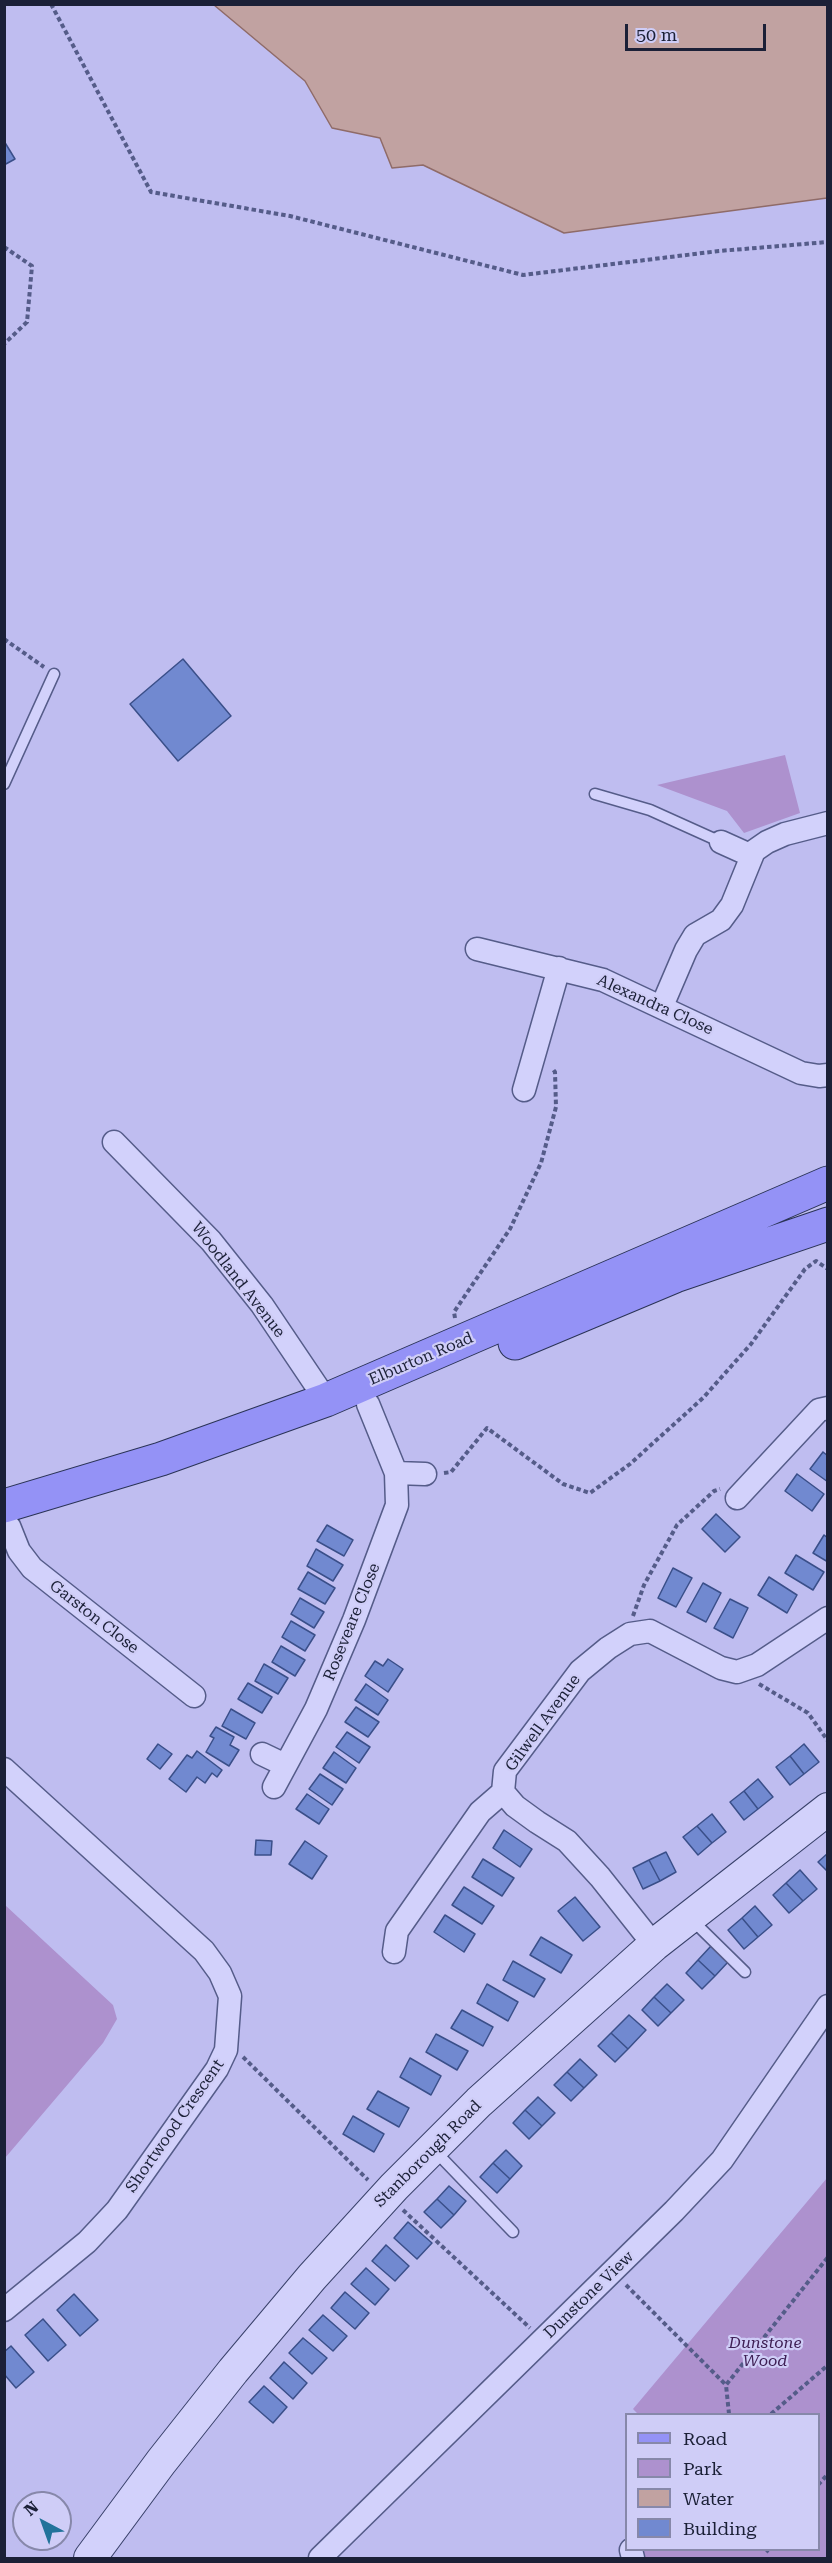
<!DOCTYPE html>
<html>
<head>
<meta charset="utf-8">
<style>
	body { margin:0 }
	#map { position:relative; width:832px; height:2563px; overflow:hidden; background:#bfbdf0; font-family:"Roboto Serif",serif }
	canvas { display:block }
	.frame { position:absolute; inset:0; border:6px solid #1b2037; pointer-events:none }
	.legend { position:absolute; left:625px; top:2413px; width:195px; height:138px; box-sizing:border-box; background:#cfcdf7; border:2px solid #8788aa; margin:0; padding:8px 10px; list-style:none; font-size:18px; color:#1b2037 }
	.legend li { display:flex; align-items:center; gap:12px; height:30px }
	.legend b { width:30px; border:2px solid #8788aa }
	.north { position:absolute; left:12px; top:2491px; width:60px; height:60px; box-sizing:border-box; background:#cfcdf7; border:2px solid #8788aa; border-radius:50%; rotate:319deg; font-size:16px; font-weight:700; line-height:24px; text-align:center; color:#1b2037 }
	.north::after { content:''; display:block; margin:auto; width:21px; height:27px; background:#22739b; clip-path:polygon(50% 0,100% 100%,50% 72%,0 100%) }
	.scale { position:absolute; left:625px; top:24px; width:141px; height:27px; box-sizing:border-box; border:3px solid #1b2037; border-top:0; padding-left:8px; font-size:18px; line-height:21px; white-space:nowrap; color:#1b2037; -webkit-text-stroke:4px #cfcdf7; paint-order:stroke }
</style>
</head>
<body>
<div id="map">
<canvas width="832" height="2563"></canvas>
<div class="frame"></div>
<ul class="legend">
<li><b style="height:8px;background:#9492f6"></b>Road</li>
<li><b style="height:16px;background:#ad91ce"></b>Park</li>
<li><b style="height:16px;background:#c1a2a1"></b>Water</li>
<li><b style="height:16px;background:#7189d0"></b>Building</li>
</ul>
<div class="north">N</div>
<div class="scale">50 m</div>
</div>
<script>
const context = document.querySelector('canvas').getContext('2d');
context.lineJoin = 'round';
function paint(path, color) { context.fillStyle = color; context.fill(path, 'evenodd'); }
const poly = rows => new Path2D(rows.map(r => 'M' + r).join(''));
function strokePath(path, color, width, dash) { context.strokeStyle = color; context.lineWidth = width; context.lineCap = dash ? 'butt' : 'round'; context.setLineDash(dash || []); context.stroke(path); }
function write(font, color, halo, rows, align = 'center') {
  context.font = font + ' "Roboto Serif",serif'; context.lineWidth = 4.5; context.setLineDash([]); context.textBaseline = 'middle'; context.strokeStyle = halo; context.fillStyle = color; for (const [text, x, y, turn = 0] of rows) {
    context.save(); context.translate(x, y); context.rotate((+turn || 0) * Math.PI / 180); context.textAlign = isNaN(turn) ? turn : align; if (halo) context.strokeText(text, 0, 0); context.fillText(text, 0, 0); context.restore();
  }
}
const green = poly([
	[785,755,800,813,744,833,727,811,657,785],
	[5,1905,113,2005,117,2019,103,2043,5,2158],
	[827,2178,827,2558,640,2558,639,2550,818,2550,818,2414,638,2414,633,2409]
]);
const water = poly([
	[214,5,827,5,827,198,564,233,423,165,392,168,380,138,332,128,305,81,214,5]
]);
const building = poly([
	[4,141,15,159,4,165,4,141],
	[183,659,231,716,178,761,130,704,183,659],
	[823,1452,828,1456,828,1482,810,1469,823,1452],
	[797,1474,824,1494,812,1511,785,1491,797,1474],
	[716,1514,740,1537,725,1552,702,1529,716,1514],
	[327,1525,353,1540,344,1556,317,1541,327,1525],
	[824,1535,828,1538,828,1562,813,1553,824,1535],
	[316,1549,343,1565,333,1581,307,1566,316,1549],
	[796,1555,824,1572,813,1590,785,1573,796,1555],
	[673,1568,692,1578,676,1607,658,1598,673,1568],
	[308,1572,335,1588,325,1604,298,1589,308,1572],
	[769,1577,797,1595,787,1613,758,1595,769,1577],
	[703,1583,721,1593,706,1622,687,1612,703,1583],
	[300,1598,324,1612,314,1628,291,1614,300,1598],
	[730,1599,748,1608,733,1638,714,1628,730,1599],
	[291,1621,315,1635,305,1651,282,1637,291,1621],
	[281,1646,305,1660,295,1676,272,1662,281,1646],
	[388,1659,403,1669,388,1692,365,1676,375,1661,383,1666,388,1659],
	[264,1664,288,1678,278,1694,255,1681,264,1664],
	[248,1683,272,1697,262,1713,238,1699,248,1683],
	[366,1684,388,1700,378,1715,355,1700,366,1684],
	[356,1707,379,1722,368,1737,345,1722,356,1707],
	[231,1709,255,1723,246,1739,222,1726,231,1709],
	[216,1727,234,1737,230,1745,239,1750,229,1766,206,1752,214,1738,210,1736,216,1727],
	[347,1732,370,1747,359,1763,336,1747,347,1732],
	[158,1744,172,1754,160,1769,147,1759,158,1744],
	[804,1744,819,1762,804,1774,790,1756,804,1744],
	[197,1751,222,1770,217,1777,212,1773,205,1783,197,1777,186,1792,169,1779,187,1755,192,1758,197,1751],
	[334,1752,356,1768,346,1783,323,1768,334,1752],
	[790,1756,804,1774,790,1785,776,1767,790,1756],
	[320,1774,343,1789,332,1805,309,1789,320,1774],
	[758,1779,773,1797,758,1809,744,1791,758,1779],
	[744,1791,758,1809,744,1820,730,1802,744,1791],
	[307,1794,329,1809,319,1824,296,1809,307,1794],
	[712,1814,726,1832,712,1843,697,1826,712,1814],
	[697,1826,712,1843,698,1855,683,1837,697,1826],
	[504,1830,532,1849,520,1867,493,1848,504,1830],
	[256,1840,272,1841,271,1855,255,1855,256,1840],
	[305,1841,327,1856,312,1879,289,1864,305,1841],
	[666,1852,676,1872,660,1881,649,1860,666,1852],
	[828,1853,828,1872,818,1862,828,1853],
	[483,1859,514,1878,502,1896,472,1877,483,1859],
	[649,1860,660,1881,643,1889,633,1868,649,1860],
	[800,1870,817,1889,803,1901,786,1883,800,1870],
	[786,1883,803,1901,789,1913,773,1895,786,1883],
	[464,1887,494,1906,482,1924,452,1905,464,1887],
	[575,1897,600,1927,583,1941,558,1911,575,1897],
	[755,1906,772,1925,758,1937,742,1918,755,1906],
	[445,1915,475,1934,464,1952,434,1932,445,1915],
	[742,1918,758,1937,744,1949,728,1930,742,1918],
	[541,1937,572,1955,561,1973,530,1955,541,1937],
	[711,1946,728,1962,715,1976,698,1960,711,1946],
	[698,1960,715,1976,702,1989,686,1973,698,1960],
	[513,1961,545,1979,534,1997,503,1980,513,1961],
	[487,1984,518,2002,508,2021,477,2003,487,1984],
	[667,1984,684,2000,671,2013,654,1997,667,1984],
	[654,1997,671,2013,658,2026,642,2010,654,1997],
	[462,2010,493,2027,483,2046,451,2028,462,2010],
	[629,2015,646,2030,628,2049,611,2033,629,2015],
	[611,2033,628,2049,615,2062,598,2046,611,2033],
	[436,2034,468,2051,457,2070,426,2052,436,2034],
	[410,2058,441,2076,431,2095,400,2077,410,2058],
	[580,2059,597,2075,584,2088,567,2072,580,2059],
	[567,2072,584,2088,571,2101,554,2085,567,2072],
	[378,2091,409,2108,399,2127,367,2109,378,2091],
	[538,2097,555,2113,542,2126,525,2110,538,2097],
	[525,2110,542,2126,529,2139,513,2123,525,2110],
	[353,2116,384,2134,374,2152,343,2134,353,2116],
	[506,2150,522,2166,510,2179,493,2163,506,2150],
	[493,2163,510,2179,497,2193,480,2177,493,2163],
	[449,2186,466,2201,454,2215,437,2199,449,2186],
	[437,2199,454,2215,441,2228,424,2212,437,2199],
	[408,2222,432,2243,417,2259,394,2238,408,2222],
	[386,2245,409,2266,395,2281,372,2261,386,2245],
	[366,2268,389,2289,375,2305,351,2284,366,2268],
	[345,2292,369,2313,355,2329,331,2308,345,2292],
	[74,2294,98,2320,80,2336,57,2310,74,2294],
	[323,2315,347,2336,333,2351,309,2330,323,2315],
	[43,2319,66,2345,48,2361,25,2335,43,2319],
	[303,2338,327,2358,312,2374,289,2353,303,2338],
	[11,2346,34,2372,16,2388,4,2374,4,2352,11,2346],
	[284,2362,307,2383,293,2399,270,2378,284,2362],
	[264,2386,287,2407,273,2423,249,2402,264,2386]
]);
const path = poly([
	[51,4,151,192,290,216,523,275,719,251,828,242],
	[4,247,32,266,27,322,4,344],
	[4,639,44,667],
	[455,1318,454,1312,510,1229,541,1163,556,1107,555,1072,552,1068],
	[444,1473,451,1472,487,1428,563,1484,590,1493,630,1464,703,1398,751,1344,805,1269,816,1261,828,1269],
	[633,1616,644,1585,677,1525,714,1491,720,1489],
	[759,1684,808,1713,828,1741],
	[243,2057,368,2180],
	[403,2210,530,2328],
	[626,2285,726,2385],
	[729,2414,726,2385,828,2257],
	[771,2414,828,2365],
	[818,2485,828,2474],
	[766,2552,768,2550]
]);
const lane = poly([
	[4,784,54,674],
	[595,794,650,810,721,842],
	[691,1919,745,1972],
	[435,2151,513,2232]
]);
const street = poly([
	[721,842,752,856],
	[477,949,603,980,801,1073,819,1076,828,1075],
	[662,1006,686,950,695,935,721,920,732,905,754,851,767,842,785,834,828,823],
	[524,1090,559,968],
	[114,1142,211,1241,262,1305,326,1400],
	[396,1473,425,1474],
	[737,1498,819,1410,828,1408],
	[9,1526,19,1551,32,1568,194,1696],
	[262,1754,285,1765],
	[4,1769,204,1951,220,1973,230,1996,226,2050,217,2069,117,2210,87,2242,4,2310],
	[274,1787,316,1709,354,1620,397,1505,396,1473,368,1404],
	[503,1792,515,1806,537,1822,567,1841,600,1877,654,1945],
	[394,1952,397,1931,480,1812,503,1792,505,1771,580,1671,608,1648,630,1634,650,1631,721,1668,737,1672,757,1665,828,1618],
	[631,2550,633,2558],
	[320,2558,674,2211,722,2160,828,2006]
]);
const secondary = poly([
	[90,2558,161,2462,233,2371,312,2277,394,2187,479,2102,654,1945,828,1809]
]);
const primary = poly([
	[515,1343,675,1276,828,1224],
	[4,1506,161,1459,326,1400,828,1183]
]);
const streetNames = [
	["Alexandra Close",655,1005,24],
	["Woodland Avenue",238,1280,52],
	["Elburton Road",421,1359,-23],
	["Garston Close",94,1617,38],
	["Roseveare Close",352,1622,-68],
	["Gilwell Avenue",543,1723,-54],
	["Shortwood Crescent",175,2126,-55],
	["Stanborough Road",428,2154,-45],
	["Dunstone View",589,2295,-44]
];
const parkNames = [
	["Dunstone",765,2343],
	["Wood",765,2361]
];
paint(green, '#ad91ce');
paint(water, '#c1a2a1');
strokePath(water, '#8f6b68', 1.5);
paint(building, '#7189d0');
strokePath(building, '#3a4f89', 1.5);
strokePath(lane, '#555c89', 13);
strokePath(street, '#555c89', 25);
strokePath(secondary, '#39416a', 34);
strokePath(primary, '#2a3356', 35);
strokePath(path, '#555c89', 4, [4.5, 3]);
strokePath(lane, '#d2d1fb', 10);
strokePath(street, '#d2d1fb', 22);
strokePath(secondary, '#d2d1fb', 32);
strokePath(primary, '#9492f6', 33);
write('16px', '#1b2037', '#cfcdf7', streetNames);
write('italic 16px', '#3f2055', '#cfcdf7', parkNames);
</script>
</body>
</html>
